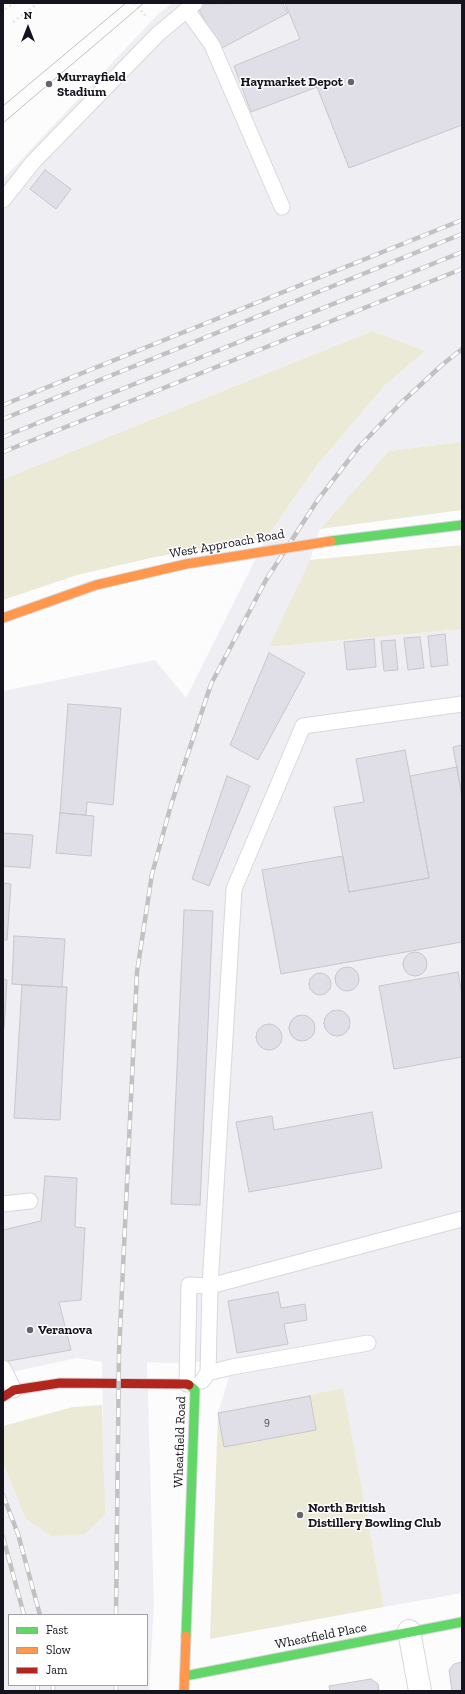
<!DOCTYPE html>
<style>
body{margin:0}
#map{position:relative;width:465px;height:1694px;overflow:hidden;background:#fcfcfc;font-family:"Zilla Slab",serif}
canvas{display:block}
.frame{position:absolute;inset:0;border:4px solid #15141e;pointer-events:none}
.legend{position:absolute;left:8px;top:1614px;width:140px;height:72px;box-sizing:border-box;background:#fff;border:1px solid #a1a1a5;margin:0;padding:5px 7px;list-style:none;font-size:12px;color:#15141e}
.legend li{display:flex;align-items:center;gap:8px;height:20px}
.legend b{width:20px;border:1px solid #a1a1a5}
.north{position:absolute;left:8px;top:8px;width:40px;height:40px;-webkit-text-stroke:3px #fff;paint-order:stroke;rotate:0deg;font-size:11px;font-weight:700;line-height:16px;text-align:center;color:#15141e}
.north::after{content:'';display:block;margin:auto;width:14px;height:18px;background:#15141e;clip-path:polygon(50% 0,100% 100%,50% 72%,0 100%)}
</style>
<div id="map">
<canvas width="465" height="1694"></canvas>
<div class="frame"></div>
<ul class="legend">
<li><b style="height:5px;background:#63d668"></b>Fast</li>
<li><b style="height:5px;background:#ff974d"></b>Slow</li>
<li><b style="height:5px;background:#b3261e"></b>Jam</li>
</ul>
<div class="north">N</div>
</div>
<script>
const ctx = document.querySelector('canvas').getContext('2d');
ctx.lineJoin = 'round';
function fillPath(path, color) { ctx.fillStyle = color; ctx.fill(path, 'evenodd'); }
const toPath = rows => new Path2D(rows.map(r => 'M' + r).join(''));
function strokePath(path, color, width, dash) { ctx.strokeStyle = color; ctx.lineWidth = width; ctx.lineCap = dash ? 'butt' : 'round'; ctx.setLineDash(dash || []); ctx.stroke(path); }
function write(font, color, halo, rows, align = 'center') {
  ctx.font = font + ' "Zilla Slab",serif'; ctx.lineWidth = 3; ctx.setLineDash([]); ctx.textBaseline = 'middle'; ctx.strokeStyle = halo; ctx.fillStyle = color; for (const [text, x, y, turn = 0] of rows) {
    ctx.save(); ctx.translate(x, y); ctx.rotate((+turn || 0) * Math.PI / 180); ctx.textAlign = isNaN(turn) ? turn : align; if (halo) ctx.strokeText(text, 0, 0); ctx.fillText(text, 0, 0); ctx.restore();
  }
}
const built = toPath([
 [172,3,462,3,462,442,389,451,320,529,310,560,270,647,462,629,462,1593,384,1607,343,1388,218,1413,232,1367,230,1361,167,1363,147,1362,154,1605,149,1691,3,1691,3,1463,25,1518,104,1514,102,1362,77,1358,3,1374,3,691,155,660,186,698,266,538,318,464,386,384,424,351,372,331,3,479,3,179,157,15],
 [9,1615,147,1615,147,1685,9,1685]
]);
const green = toPath([
 [372,331,425,351,386,384,318,464,266,538,155,557,77,575,3,600,3,479],
 [462,442,462,510,320,529,389,451],
 [462,545,462,629,269,647,310,560],
 [343,1388,384,1607,210,1639,218,1413],
 [102,1405,105,1514,85,1534,51,1536,25,1518,3,1463,3,1426,73,1407]
]);
const building = toPath([
 [282,3,288,13,220,49,196,4,282,3],
 [285,3,462,3,462,125,349,168,317,87,251,112,234,66,300,39,285,3],
 [45,170,71,189,56,209,30,189,45,170],
 [445,634,448,665,431,667,428,636,445,634],
 [420,637,424,668,408,670,404,638,420,637],
 [374,639,376,667,347,670,344,642,374,639],
 [395,640,398,670,384,671,381,641,395,640],
 [269,653,305,673,258,760,230,745,269,653],
 [68,704,121,708,113,805,87,802,86,815,60,813,68,704],
 [462,745,462,797,453,747,462,745],
 [405,750,429,878,349,892,334,807,364,802,356,759,405,750],
 [457,767,462,797,462,942,281,974,262,870,343,856,349,892,429,878,410,776,457,767],
 [227,776,250,786,209,886,192,879,227,776],
 [60,813,94,816,91,856,56,853,60,813],
 [3,833,33,835,30,868,3,866,3,833],
 [3,883,11,884,7,940,3,940,3,883],
 [184,910,213,911,200,1205,171,1204,184,910],
 [14,936,65,939,62,987,12,984,14,936],
 '403 964a12 12 0 1 1 24 0a12 12 0 1 1-24 0Z',
 '335 979a12 12 0 1 1 24 0a12 12 0 1 1-24 0Z',
 [458,972,462,994,462,1057,394,1069,379,986,458,972],
 '309 984a11 11 0 1 1 22 0a11 11 0 1 1-22 0Z',
 [3,979,7,980,4,1029,3,1029,3,979],
 [22,985,67,987,60,1120,14,1118,22,985],
 '324 1023a13 13 0 1 1 26 0a13 13 0 1 1-26 0Z',
 '289 1028a13 13 0 1 1 26 0a13 13 0 1 1-26 0Z',
 '256 1037a13 13 0 1 1 26 0a13 13 0 1 1-26 0Z',
 [372,1112,382,1168,249,1192,236,1122,272,1116,274,1130,372,1112],
 [45,1176,77,1178,75,1227,85,1228,81,1300,59,1302,71,1350,3,1362,3,1230,41,1221,45,1176],
 [278,1292,281,1308,305,1304,307,1320,284,1324,288,1344,237,1353,228,1301,278,1292],
 [310,1396,316,1430,224,1447,218,1413,310,1396],
 [462,1662,462,1691,452,1691,449,1670,454,1664,462,1662],
 [371,1679,378,1684,379,1691,330,1691,329,1686,371,1679]
]);
const path = toPath([
 [134,3,146,16],
 [5,9,15,3],
 [13,22,38,3],
 [3,56,3,58]
]);
const lane = toPath([
 [187,10,212,45,282,207],
 [3,200,34,161,158,34,195,3],
 [3,1204,30,1201],
 [3,1368,14,1390],
 [208,1373,210,1286,234,889,303,726,462,704],
 [202,1381,208,1373,232,1367,368,1343],
 [187,1384,189,1285,210,1286,462,1219]
]);
const street = toPath([
 [409,1631,420,1691]
]);
const fast = toPath([
 [331,541,462,525],
 [186,1636,195,1390,189,1385],
 [185,1676,462,1622]
]);
const slow = toPath([
 [3,618,96,585,186,564],
 [184,1691,186,1636]
]);
const jam = toPath([
 [3,1397,14,1390,60,1383,187,1384,189,1385]
]);
const tram = toPath([
 [3,106,126,3],
 [3,123,144,3]
]);
const rail = toPath([
 [3,405,462,220],
 [3,419,462,234],
 [3,437,462,252],
 [3,452,462,269],
 [3,1495,18,1534,40,1615],
 [3,1537,24,1615],
 [116,1615,119,1352,137,972,152,874,171,805,211,684,266,580,317,501,358,448,401,403,443,364,462,349],
 [37,1685,38,1691],
 [53,1685,53,1691],
 [116,1691,116,1685]
]);
const slowBridge = toPath([
 [186,564,331,541]
]);
const markers = [
 [351,82,4,"#66656c"],
 [49,84,4,"#66656c"],
 [30,1330,4,"#66656c"],
 [300,1515,4,"#66656c"]
];
const numberNames = [
 ["9",267,1422]
];
const poiNames = [
 ["Murrayfield",57,77],
 ["Stadium",57,92],
 ["Haymarket Depot",343,82,"right"],
 ["Veranova",38,1330],
 ["North British",308,1508],
 ["Distillery Bowling Club",308,1523]
];
const streetNames = [
 ["West Approach Road",227,544,-10],
 ["Wheatfield Road",180,1442,-88],
 ["Wheatfield Place",321,1636,-11]
];
fillPath(built, '#efeef2');
fillPath(green, '#eaead6');
fillPath(building, '#e0dfe7');
strokePath(building, '#c7c7cc', 1);
strokePath(lane, '#d8d7dd', 17);
strokePath(street, '#d8d7dd', 24);
strokePath(fast, '#d8d7dd', 11);
strokePath(slow, '#d8d7dd', 11);
strokePath(jam, '#d8d7dd', 11);
strokePath(path, '#e5e5e6', 2.5, [2, 3]);
strokePath(lane, '#fff', 15);
strokePath(street, '#fff', 22);
strokePath(fast, '#63d668', 9);
strokePath(slow, '#ff974d', 9);
strokePath(jam, '#b3261e', 9);
strokePath(tram, '#c1c1c2', 1);
strokePath(rail, '#c1c1c2', 4.5);
strokePath(rail, '#fff', 3, [9]);
strokePath(slowBridge, '#d8d7dd', 11, []);
strokePath(slowBridge, '#ff974d', 9);
for (const [x, y, r, color] of markers) { const dot = new Path2D(); dot.arc(x, y, r, 0, 2 * Math.PI); ctx.fillStyle = color; ctx.fill(dot); strokePath(dot, '#fff', 1.5); }
write('11px', '#484750', null, numberNames);
write('bold 13px', '#15141e', '#fff', poiNames, 'left');
write('13px', '#15141e', '#fff', streetNames);
</script>
